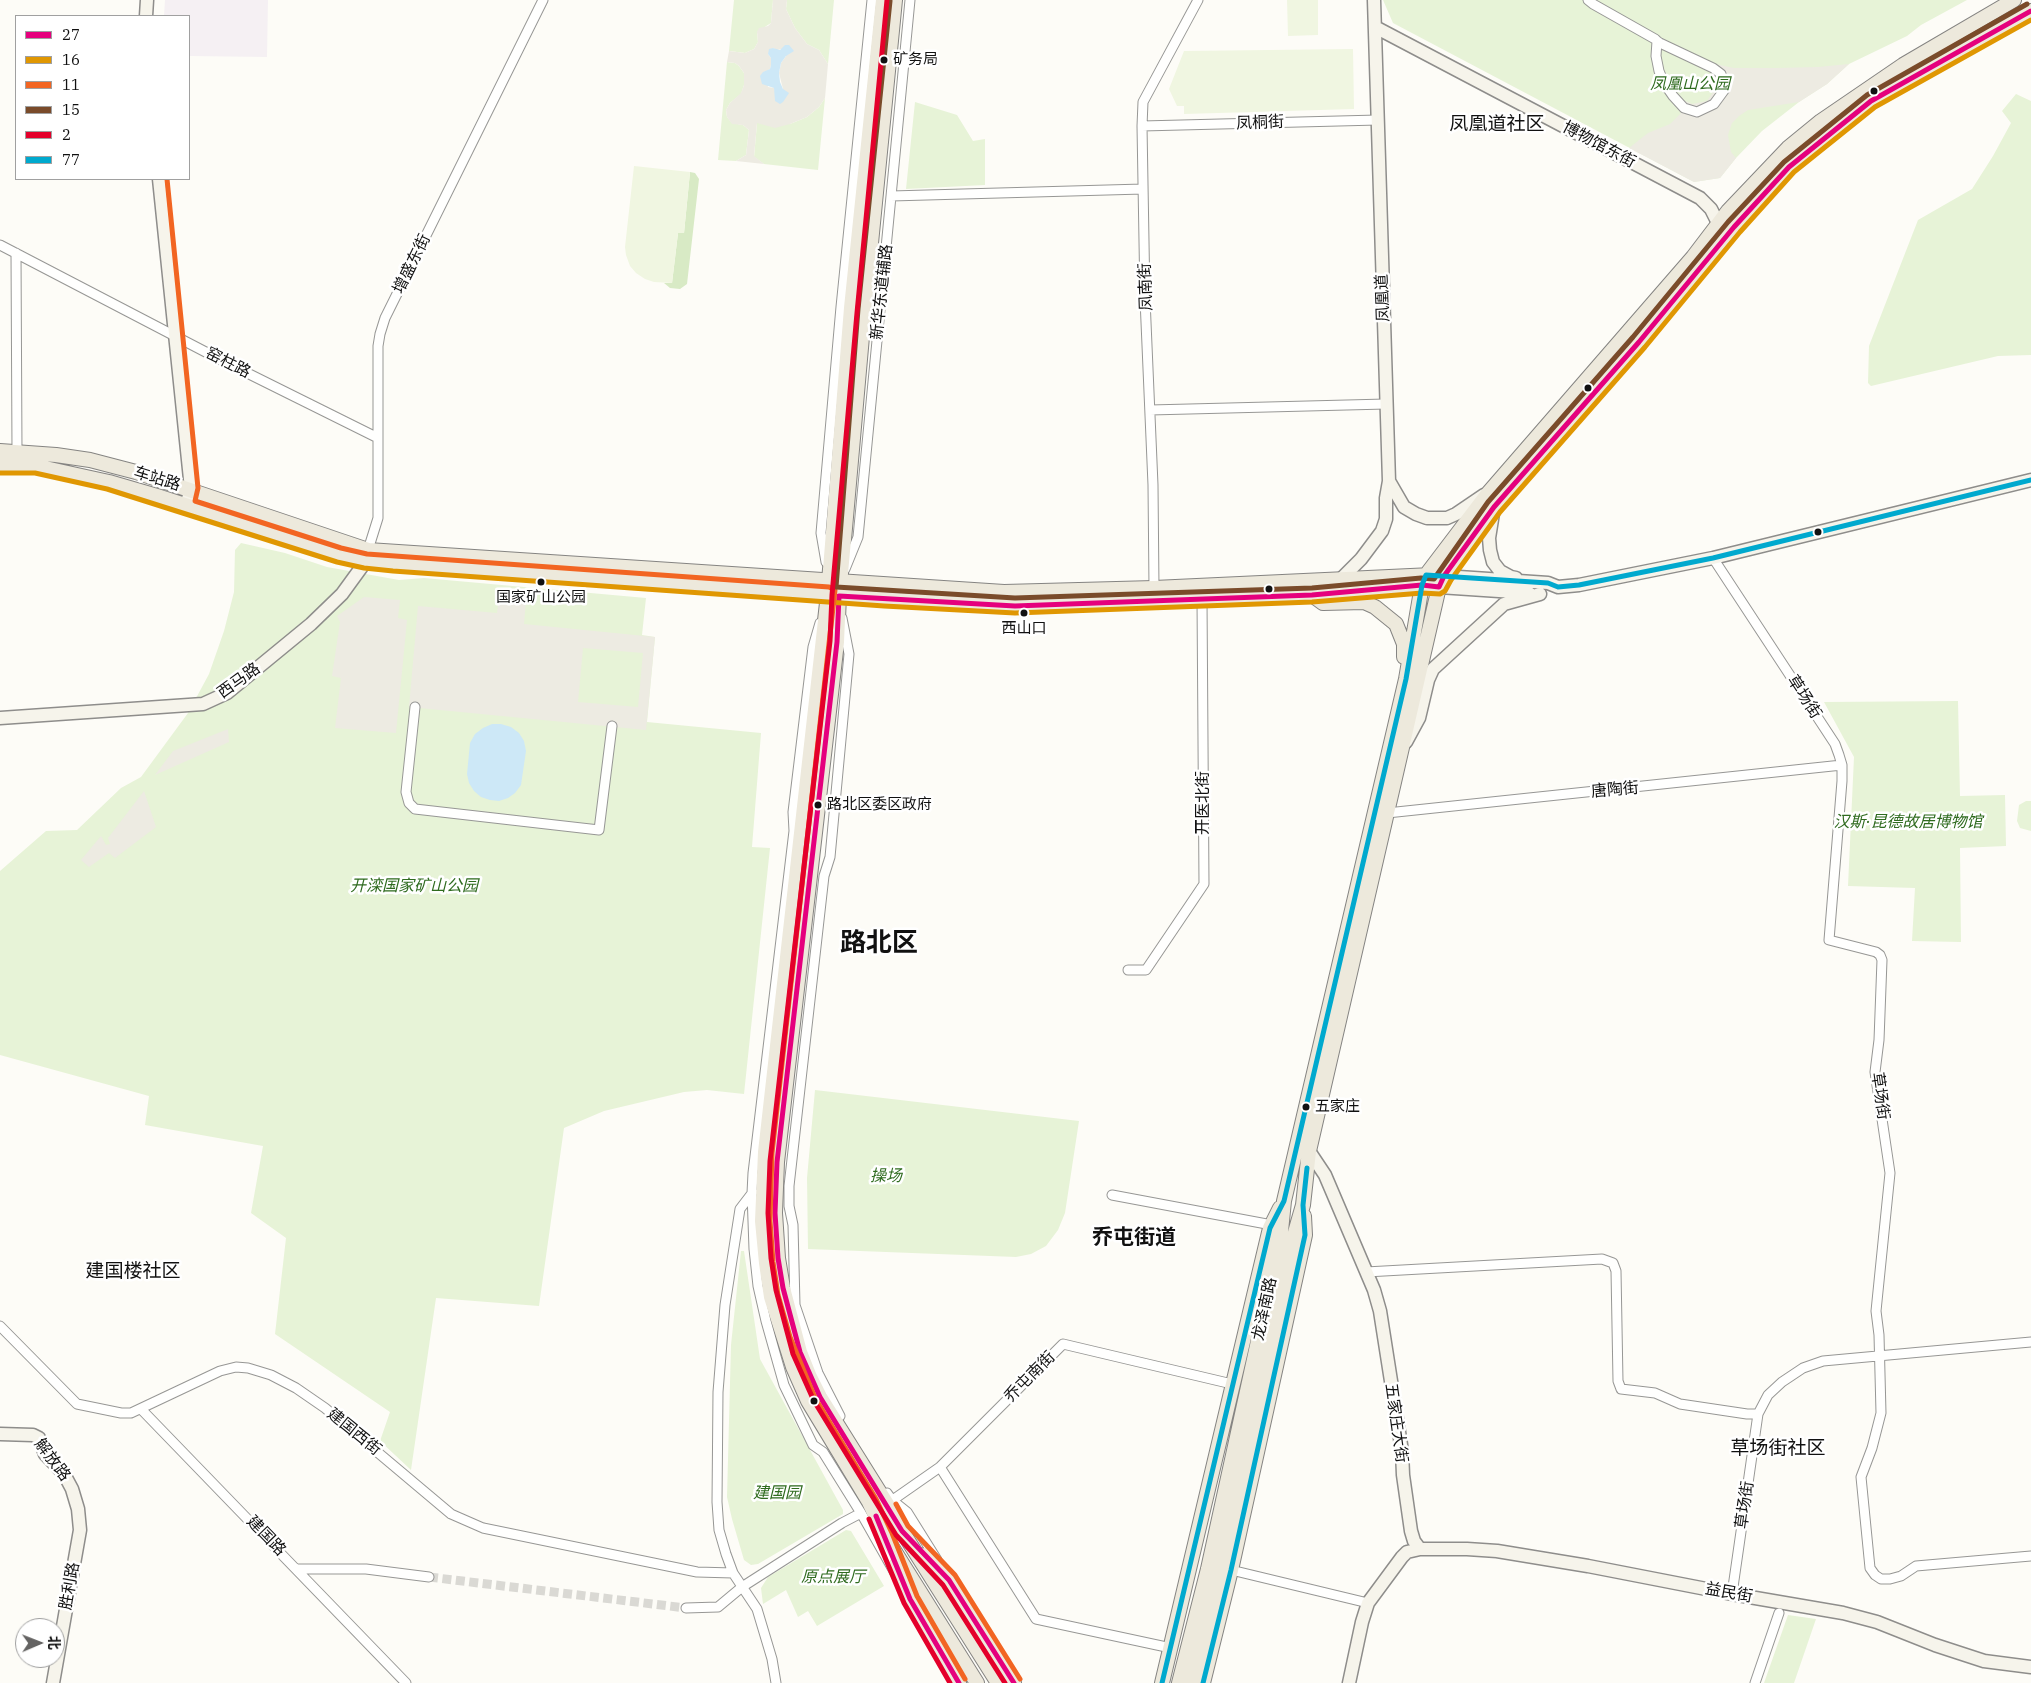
<!DOCTYPE html>
<meta charset="utf-8">
<style>
body{margin:0}
#map{position:relative;width:2031px;height:1683px;overflow:hidden;background:#fdfcf7;font-family:"IBM Plex Serif","Noto Sans SC",serif}
canvas{display:block}
.legend{position:absolute;left:15px;top:15px;width:175px;height:165px;box-sizing:border-box;background:#fff;border:1px solid #a0a0a0;margin:0;padding:6px 9px;list-style:none;font-size:15px;color:#111}
.legend li{display:flex;align-items:center;gap:10px;height:25px}
.legend b{width:25px;border:1px solid #a0a0a0}
.north{position:absolute;left:15px;top:1618px;width:50px;height:50px;box-sizing:border-box;background:#fff;border:1px solid #a0a0a0;border-radius:50%;rotate:89deg;font-size:14px;font-weight:700;line-height:20px;text-align:center;color:#111}
.north::after{content:'';display:block;margin:auto;width:18px;height:22px;background:#646362;clip-path:polygon(50% 0,100% 100%,50% 72%,0 100%)}
</style>
<div id="map">
<canvas width="2031" height="1683"></canvas>
<ul class="legend">
<li><b style="height:6px;background:#e5007d"></b>27</li>
<li><b style="height:6px;background:#e09702"></b>16</li>
<li><b style="height:6px;background:#f26522"></b>11</li>
<li><b style="height:6px;background:#7a4b2a"></b>15</li>
<li><b style="height:6px;background:#e4002b"></b>2</li>
<li><b style="height:6px;background:#00a9ce"></b>77</li>
</ul>
<div class="north">北</div>
</div>
<script>
const ctx = document.querySelector('canvas').getContext('2d');
ctx.lineJoin = 'round';
function fillPath(path, color) { ctx.fillStyle = color; ctx.fill(path, 'evenodd'); }
const toPath = rows => new Path2D(rows.map(r => 'M' + r).join(''));
function strokePath(path, color, width, dash) { ctx.strokeStyle = color; ctx.lineWidth = width; ctx.lineCap = dash ? 'butt' : 'round'; ctx.setLineDash(dash || []); ctx.stroke(path); }
function write(font, color, halo, rows, align = 'center') {
  ctx.font = font + ' "IBM Plex Serif","Noto Sans SC",serif'; ctx.lineWidth = 5; ctx.setLineDash([]); ctx.textBaseline = 'middle'; ctx.strokeStyle = halo; ctx.fillStyle = color; for (const [text, x, y, turn = 0] of rows) {
    ctx.save(); ctx.translate(x, y); ctx.rotate((+turn || 0) * Math.PI / 180); ctx.textAlign = isNaN(turn) ? turn : align; if (halo) ctx.strokeText(text, 0, 0); ctx.fillText(text, 0, 0); ctx.restore();
  }
}
const industrial = toPath([
 [165,0,268,0,267,57,189,56,189,16,164,16]
]);
const green = toPath([
 [734,0,773,0,771,23,757,32,758,42,754,49,745,53,729,51],
 [787,0,834,0,828,64,819,50,807,44,795,28,786,9],
 [1383,0,1967,0,1921,25,1907,36,1849,64,1827,84,1799,102,1762,131,1736,158,1720,178,1694,182,1393,23],
 [727,62,735,63,739,66,744,73,744,85,741,94,730,103,726,110,727,117,732,123,743,125,749,130,746,155,736,161,718,160],
 [2016,94,2031,101,2031,355,1998,356,1871,386,1868,383,1869,346,1918,220,1972,189,1993,156,2011,123,2002,111],
 [825,98,818,170,764,164,754,157,757,123,790,124,807,117,819,107],
 [915,102,957,115,973,141,985,139,985,185,906,189],
 [241,543,285,553,327,567,399,580,424,578,646,598,642,635,655,637,647,722,761,733,752,847,770,848,744,1094,707,1090,684,1092,604,1111,564,1128,539,1306,436,1298,411,1470,380,1441,390,1412,275,1334,286,1238,251,1213,263,1146,145,1125,149,1096,0,1055,0,871,46,831,77,830,121,788,141,777,188,713,209,674,224,631,234,592,235,550],
 [1958,701,1960,796,2005,795,2006,846,1960,848,1961,942,1912,941,1915,888,1848,886,1854,757,1824,702],
 [2026,801,2031,801,2031,831,2020,828,2017,821,2019,805],
 [815,1090,1079,1121,1065,1213,1058,1230,1046,1246,1031,1254,1016,1257,808,1249,807,1178],
 [741,1251,744,1251,760,1359,843,1510,843,1514,758,1564,751,1565,744,1560,732,1519,727,1497,731,1345],
 [846,1530,851,1531,884,1586,817,1626,808,1611,798,1617,786,1590,763,1604,761,1588,768,1577],
 [1788,1615,1816,1619,1794,1683,1764,1683]
]);
const forest = toPath([
 [690,172,695,173,699,179,687,284,680,289,670,288,664,283,672,283,678,233,684,233]
]);
const pitch = toPath([
 [1287,0,1318,0,1318,35,1288,36],
 [1353,49,1354,109,1184,114,1184,106,1177,106,1169,89,1184,51],
 [634,166,690,172,684,233,678,233,672,283,654,282,645,279,636,273,630,266,626,255,625,247]
]);
const plaza = toPath([
 [773,0,787,0,786,9,795,28,807,44,819,50,828,64,825,98,819,107,807,117,790,124,775,128,757,123,754,156,764,164,736,161,746,155,749,130,743,125,732,124,727,117,726,110,730,103,741,93,744,85,744,73,739,66,735,63,727,62,729,51,745,53,754,49,758,42,757,32,759,28,768,26,771,23],
 [773,48,777,50,782,49,786,56,781,63,779,73,783,89,776,95,774,88,768,87,765,72,770,69,771,65,771,58,768,54],
 [1660,57,1662,70,1668,81,1683,100,1692,104,1707,101,1717,86,1717,77,1713,68,1706,65,1715,64,1734,68,1777,68,1818,67,1849,64,1827,84,1799,102,1748,110,1739,116,1732,123,1728,135,1731,152,1736,158,1720,178,1694,182,1629,148,1648,133,1670,124,1681,113,1663,91,1659,83,1655,72],
 [364,597,400,600,398,618,407,620,396,733,335,728,341,678,332,676,340,622,337,616],
 [499,597,526,600,524,624,655,637,646,730,409,707,418,606,497,613],
 [583,648,643,653,638,707,578,702],
 [228,729,229,742,155,775,173,751],
 [144,791,156,827,115,858,109,853,89,867,81,860,101,836,106,845,110,844,108,838]
]);
const water = toPath([
 [785,45,789,45,794,51,786,56,781,63,779,73,780,82,783,89,789,93,783,102,780,104,775,101,774,88,762,84,760,76,763,72,770,69,771,65,771,58,768,54,769,49,773,48,780,50],
 [492,724,501,724,511,727,519,733,524,741,526,751,521,785,515,793,508,798,499,801,490,800,481,797,474,791,469,783,467,774,470,743,475,734,483,728]
]);
const streetTunnel = toPath([
 [429,1577,686,1608]
]);
const street = toPath([
 [1588,0,1593,4,1655,39,1657,41,1660,43,1713,68,1721,74,1725,89,1714,104,1697,112,1684,108,1673,96,1664,83,1659,71,1656,56,1657,41],
 [1142,126,1378,120],
 [891,196,1143,189],
 [0,245,221,360,378,438],
 [16,253,17,451],
 [1150,410,1386,404],
 [368,550,378,518,378,346,380,334,385,318,543,0],
 [1713,558,1835,744,1839,755,1842,765,1842,781,1829,940,1876,952,1880,955,1882,960,1879,1040,1875,1072,1890,1173,1876,1311,1879,1335,1881,1413,1872,1448,1861,1477,1870,1568,1875,1575,1881,1579,1890,1579,1901,1576,1916,1566,2031,1556],
 [826,562,821,533,841,307,872,0],
 [845,569,858,537,910,0],
 [1154,588,1153,485,1145,299,1142,126,1143,102,1198,0],
 [820,623,813,647,793,812,794,831,753,1173,752,1193,754,1249,758,1286,766,1321,784,1385,813,1445,823,1452,861,1513,895,1573],
 [415,707,406,792,409,803,415,809,599,830,612,726],
 [1387,813,1842,765],
 [1128,970,1146,970,1204,884,1202,599],
 [753,1192,740,1209,725,1305,718,1392,717,1502,719,1530,726,1554,733,1573,757,1609,772,1659,776,1683],
 [1112,1195,1272,1225],
 [1366,1272,1602,1259,1613,1263,1616,1271,1618,1381,1621,1389,1655,1393,1680,1404,1747,1414,1758,1414],
 [0,1326,77,1404,121,1413,131,1413,220,1371,236,1367,248,1368,271,1375,296,1388,325,1408,451,1514,483,1528,697,1572,733,1573],
 [141,1409,406,1683],
 [840,1416,818,1373,795,1305,793,1225,789,1206,789,1186,824,876,830,857,849,654,842,618],
 [940,1467,1036,1619,1171,1648],
 [887,1493,892,1500,907,1512,937,1560],
 [887,1504,940,1467,1063,1344,1232,1384],
 [298,1569,366,1569,429,1577],
 [1231,1570,1368,1603],
 [1732,1594,1758,1414,1768,1395,1782,1382,1803,1368,1823,1361,2031,1342],
 [686,1608,718,1607,742,1587,842,1523,861,1513],
 [1755,1683,1779,1613]
]);
const secondary = toPath([
 [146,16,147,0],
 [1375,27,1700,198,1711,209,1722,231],
 [159,179,191,489,188,499],
 [1389,481,1404,507,1416,514,1427,518,1447,518,1456,514,1484,495],
 [1494,507,1489,538,1490,550,1493,562,1500,571,1511,577,1516,578],
 [1444,576,1548,583,1558,587,1579,585,1713,558,2031,480],
 [1340,580,1361,559,1382,531,1386,519,1386,498,1389,481,1374,0],
 [1439,587,1529,593],
 [0,718,203,704,227,693,311,624,342,594,366,561,368,551],
 [1406,742,1419,718,1428,680,1433,669,1504,604,1540,594],
 [1309,1151,1325,1175,1374,1290,1380,1311,1402,1451,1403,1475,1411,1531,1414,1541,1420,1549],
 [0,1434,33,1435,39,1438,45,1454,64,1474,72,1489,78,1509,80,1530,53,1683],
 [1349,1683,1362,1622,1368,1603,1402,1557,1407,1552,1420,1549,1467,1549,1497,1551,1588,1566,1732,1594,1843,1613,1877,1622,1935,1645,1984,1661,2031,1667]
]);
const primary = toPath([
 [883,0,851,308,828,594,765,1152,762,1221,766,1263,771,1297,793,1367,808,1401,869,1502,885,1536,977,1683],
 [895,0,864,314,839,596,837,642,777,1162,775,1213,778,1258,783,1288,800,1352,810,1377,820,1397,887,1504,902,1531,998,1683],
 [0,451,56,455,90,460,136,472,368,550,1004,592,1154,588,1432,575],
 [0,465,36,466,109,482,157,496,339,555,366,561,394,564,885,599,1015,606,1312,595,1422,585,1431,586],
 [1312,595,1323,603,1364,602,1375,607,1396,624,1404,644,1404,657],
 [925,1555,949,1580,1014,1683],
 [896,1564,910,1599,959,1683],
 [1162,1683,1270,1228,1280,1208],
 [1179,1683,1208,1569,1280,1241,1284,1201,1406,679,1422,585,1426,575,1489,492,1693,257,1728,211,1788,148,1821,121,1903,65,2014,0],
 [1190,1683,1221,1568,1290,1250,1303,1205,1309,1151,1439,587,1444,576,1494,507,1639,342,1734,227,1789,167,1871,101,2031,11],
 [1203,1683,1231,1570,1305,1235,1304,1216]
]);
const bus1 = toPath([
 [876,1516,910,1599,959,1683],
 [1014,1683,949,1580,902,1531,820,1397,800,1352,783,1288,778,1258,775,1213,777,1162,837,642,839,596,1015,606,1312,595,1422,585,1439,587,1444,576,1494,507,1639,342,1734,227,1789,167,1871,101,2031,11]
]);
const bus2 = toPath([
 [0,473,35,473,107,489,337,562,364,568,393,571,884,606,1015,613,1312,602,1422,593,1440,594,1445,591,1451,580,1500,512,1645,347,1740,232,1794,172,1875,107,2031,20]
]);
const bus3 = toPath([
 [167,179,198,488,195,501,341,548,367,554,829,587,835,590,772,1153,770,1221,773,1262,778,1295,790,1337,815,1398,876,1499,892,1533,917,1596,965,1679],
 [896,1504,908,1526,955,1575,1020,1679]
]);
const bus4 = toPath([
 [890,1,858,309,836,587,1015,598,1312,588,1421,578,1434,579,1488,502,1633,337,1728,222,1784,162,1867,95,2027,4]
]);
const bus5 = toPath([
 [887,0,857,313,832,595,830,641,770,1161,768,1213,771,1258,776,1290,793,1354,814,1401,896,1535,943,1585,1005,1683],
 [869,1519,904,1603,950,1683]
]);
const bus6 = toPath([
 [1162,1683,1270,1228,1284,1201,1406,679,1422,585,1426,575,1548,583,1558,587,1579,585,1713,558,2031,480],
 [1203,1683,1231,1570,1305,1235,1303,1205,1307,1168]
]);
const markers = [
 [884,60,4.5,"#111"],
 [1874,91,4.5,"#111"],
 [1588,388,4.5,"#111"],
 [1818,532,4.5,"#111"],
 [541,582,4.5,"#111"],
 [1269,589,4.5,"#111"],
 [1024,613,4.5,"#111"],
 [818,805,4.5,"#111"],
 [1306,1107,4.5,"#111"],
 [814,1401,4.5,"#111"]
];
const busNames = [
 ["矿务局",893,60],
 ["国家矿山公园",541,598,"center"],
 ["西山口",1024,629,"center"],
 ["路北区委区政府",827,805],
 ["五家庄",1315,1107]
];
const parkNames = [
 ["凤凰山公园",1690,84],
 ["汉斯·昆德故居博物馆",1908,822],
 ["开滦国家矿山公园",414,886],
 ["操场",886,1176],
 ["建国园",777,1493],
 ["原点展厅",833,1577]
];
const streetNames = [
 ["凤桐街",1260,123,-2],
 ["博物馆东街",1599,145,28],
 ["增盛东街",412,264,-64],
 ["凤南街",1146,287,-92],
 ["新华东道辅路",882,292,-84],
 ["凤凰道",1383,298,-92],
 ["窑柱路",228,363,27],
 ["车站路",157,479,17],
 ["西马路",239,681,-36],
 ["草场街",1804,697,57],
 ["唐陶街",1615,790,-5],
 ["开医北街",1203,803,-90],
 ["草场街",1880,1096,82],
 ["龙泽南路",1265,1309,-78],
 ["乔屯南街",1030,1377,-45],
 ["五家庄大街",1396,1423,82],
 ["建国西街",354,1432,39],
 ["解放路",52,1460,53],
 ["草场街",1745,1505,-82],
 ["建国路",266,1536,46],
 ["胜利路",70,1586,-80],
 ["益民街",1729,1593,10]
];
const quarterNames = [
 ["凤凰道社区",1497,125],
 ["建国楼社区",133,1272],
 ["草场街社区",1778,1449]
];
const districtNames = [
 ["乔屯街道",1134,1238]
];
const townNames = [
 ["路北区",879,943]
];
fillPath(industrial, '#f5f0f3');
fillPath(green, '#e7f3d7');
fillPath(forest, '#d8eac5');
fillPath(pitch, '#f0f6e1');
fillPath(plaza, '#edebe2');
fillPath(water, '#cde8f7');
strokePath(streetTunnel, '#dad9d4', 9, [9, 4.5]);
strokePath(street, '#979795', 11);
strokePath(secondary, '#8e8d8b', 15);
strokePath(primary, '#858482', 16);
strokePath(street, '#fffffe', 9);
strokePath(secondary, '#f6f4eb', 12);
strokePath(primary, '#ede9dc', 14);
strokePath(bus1, '#e5007d', 5);
strokePath(bus2, '#e09702', 5);
strokePath(bus3, '#f26522', 5);
strokePath(bus4, '#7a4b2a', 5);
strokePath(bus5, '#e4002b', 5);
strokePath(bus6, '#00a9ce', 5);
for (const [x, y, r, color] of markers) { const dot = new Path2D(); dot.arc(x, y, r, 0, 2 * Math.PI); ctx.fillStyle = color; ctx.fill(dot); strokePath(dot, '#fff', 2); }
write('15px', '#111', '#fff', busNames, 'left');
write('italic 16px', '#2f6b1f', '#fff', parkNames);
write('16px', '#111', '#fff', streetNames);
write('19px', '#111', '#fff', quarterNames);
write('bold 21px', '#111', '#fff', districtNames);
write('bold 26px', '#111', '#fff', townNames);
</script>
